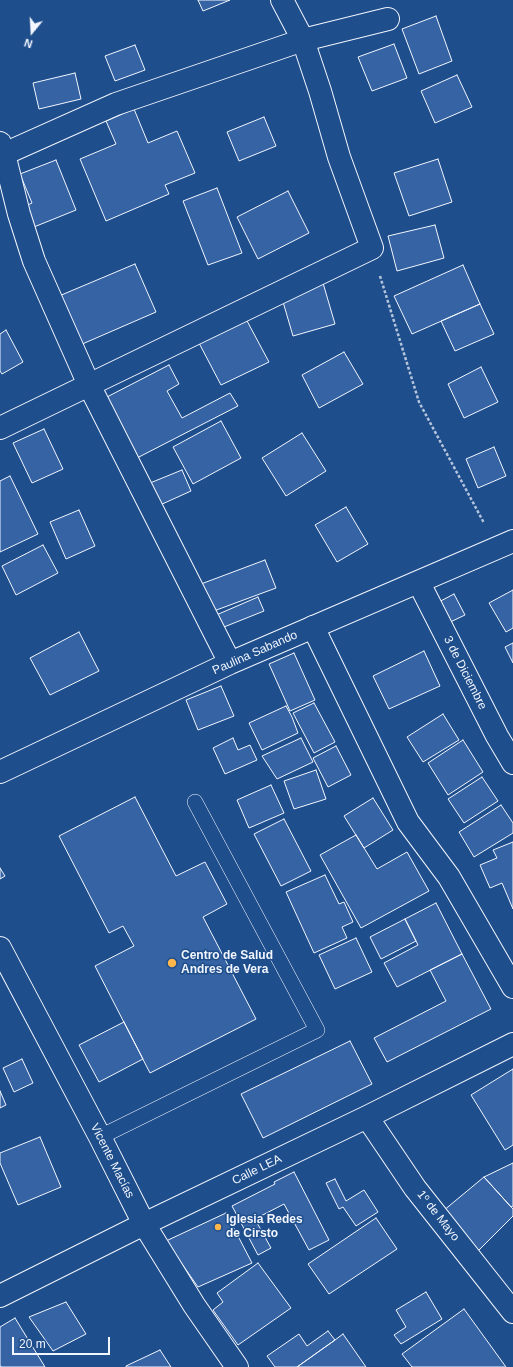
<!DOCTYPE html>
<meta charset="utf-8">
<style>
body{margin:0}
#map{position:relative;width:513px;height:1367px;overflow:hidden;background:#1f4e8c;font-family:Arial,sans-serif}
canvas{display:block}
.north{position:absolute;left:12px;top:12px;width:40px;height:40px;-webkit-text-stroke:3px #1f4e8c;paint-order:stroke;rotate:198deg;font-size:11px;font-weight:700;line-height:16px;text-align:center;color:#f2f6ff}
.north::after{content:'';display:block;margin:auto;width:14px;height:18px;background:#f2f6ff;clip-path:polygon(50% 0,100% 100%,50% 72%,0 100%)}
.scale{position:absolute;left:12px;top:1337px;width:98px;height:18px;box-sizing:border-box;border:2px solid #f2f6ff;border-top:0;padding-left:5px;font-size:12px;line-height:14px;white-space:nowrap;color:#f2f6ff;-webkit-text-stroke:3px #1f4e8c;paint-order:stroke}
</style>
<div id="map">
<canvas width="513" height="1367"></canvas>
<div class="north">N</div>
<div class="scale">20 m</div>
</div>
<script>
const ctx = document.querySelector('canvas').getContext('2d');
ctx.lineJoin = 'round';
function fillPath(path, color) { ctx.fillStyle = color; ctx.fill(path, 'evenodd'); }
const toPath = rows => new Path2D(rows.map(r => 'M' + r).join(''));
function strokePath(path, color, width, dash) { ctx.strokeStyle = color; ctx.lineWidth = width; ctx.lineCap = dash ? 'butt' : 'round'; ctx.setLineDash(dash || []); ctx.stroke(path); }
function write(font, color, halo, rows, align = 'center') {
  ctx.font = font + ' Arial,sans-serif'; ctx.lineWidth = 3; ctx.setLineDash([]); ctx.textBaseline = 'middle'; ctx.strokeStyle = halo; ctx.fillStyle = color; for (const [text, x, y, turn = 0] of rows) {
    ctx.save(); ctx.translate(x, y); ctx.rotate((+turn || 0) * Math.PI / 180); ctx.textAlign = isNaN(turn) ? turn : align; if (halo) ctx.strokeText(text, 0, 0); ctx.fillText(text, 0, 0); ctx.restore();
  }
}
const building = toPath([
 [198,0,230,0,203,11,198,0],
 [436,16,452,61,419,74,402,29,436,16],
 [394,44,407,78,372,91,358,57,394,44],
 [135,45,145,70,115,81,105,56,135,45],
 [75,73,81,99,39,109,33,83,75,73],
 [457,75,472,107,435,123,421,91,457,75],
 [134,109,148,143,177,131,195,173,165,185,169,194,106,221,80,159,116,144,106,121,134,109],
 [264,117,276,146,239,161,227,132,264,117],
 [438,159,452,202,409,216,394,173,438,159],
 [56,160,76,210,29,229,21,208,32,203,20,174,56,160],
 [217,188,242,253,208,265,183,201,217,188],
 [288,191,309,233,258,259,237,217,288,191],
 [435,225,444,258,397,271,388,236,435,225],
 [135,264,156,312,80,345,59,296,135,264],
 [463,265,480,304,412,334,394,296,463,265],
 [323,283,335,324,293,336,281,295,323,283],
 [480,304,494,334,455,351,441,321,480,304],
 [246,319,269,362,221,385,199,343,246,319],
 [6,330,23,362,2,374,0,371,0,334,6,330],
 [344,352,363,384,319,408,302,375,344,352],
 [169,365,179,384,167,391,182,418,230,393,238,406,137,458,105,398,169,365],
 [481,367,498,402,464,418,448,384,481,367],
 [221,421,241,458,193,484,173,447,221,421],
 [44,429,63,469,32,483,13,443,44,429],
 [302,433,326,471,286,496,262,458,302,433],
 [494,447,506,476,478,488,466,459,494,447],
 [182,470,191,491,160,505,150,483,182,470],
 [10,476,38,534,0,552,0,481,10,476],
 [346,507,368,544,337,562,315,525,346,507],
 [79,510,95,546,66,559,50,522,79,510],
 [43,545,58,573,16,595,2,566,43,545],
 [265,560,276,588,211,612,201,584,265,560],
 [513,590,513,628,506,632,489,603,513,590],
 [454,594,465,615,444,625,433,605,454,594],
 [258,597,264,611,219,629,214,616,258,597],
 [79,632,99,671,50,695,30,658,79,632],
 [513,643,513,663,505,647,513,643],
 [424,651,440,686,389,709,373,676,424,651],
 [294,653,315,700,290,711,269,664,294,653],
 [221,686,234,716,198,730,186,700,221,686],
 [314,703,335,742,314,753,293,713,314,703],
 [286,706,292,717,298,733,262,750,249,723,286,706],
 [443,714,459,740,423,762,407,737,443,714],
 [233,738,238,750,250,745,257,760,225,774,213,748,233,738],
 [301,738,313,762,277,779,262,756,301,738],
 [463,740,483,772,448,795,428,763,463,740],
 [336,746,351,775,328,787,313,758,336,746],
 [316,770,326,799,294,809,284,781,316,770],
 [482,777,498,801,464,823,448,799,482,777],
 [271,785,284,813,249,828,237,800,271,785],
 [135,797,176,876,205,862,227,904,203,917,256,1019,150,1073,95,966,134,946,123,926,109,933,59,836,135,797],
 [373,798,393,830,364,848,344,816,373,798],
 [501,805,513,823,513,833,474,857,459,832,501,805],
 [284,819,311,871,281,886,254,834,284,819],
 [356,835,377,869,407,852,429,891,361,928,320,855,356,835],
 [513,842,513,909,502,883,490,888,480,865,497,858,493,850,513,842],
 [0,868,5,876,0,879,0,868],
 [325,875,339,904,344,902,353,922,342,927,347,938,314,953,286,892,325,875],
 [436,903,462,954,397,987,384,963,418,945,405,919,436,903],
 [405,919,416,941,381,959,370,937,405,919],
 [356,938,372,972,335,989,319,955,356,938],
 [462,954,491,1009,387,1062,374,1038,446,1001,430,970,462,954],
 [124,1022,143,1059,99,1082,79,1045,124,1022],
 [350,1041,372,1084,263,1138,241,1094,350,1041],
 [22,1059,33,1083,14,1092,3,1068,22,1059],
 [513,1069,513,1145,505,1150,471,1095,513,1069],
 [0,1091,6,1105,0,1108,0,1091],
 [40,1137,61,1187,18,1205,0,1163,0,1153,40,1137],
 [513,1163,513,1206,511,1207,484,1177,513,1163],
 [294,1172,329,1240,309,1250,284,1204,255,1219,271,1248,258,1255,232,1206,275,1184,274,1182,294,1172],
 [484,1177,513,1209,513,1216,477,1252,443,1211,484,1177],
 [335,1179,346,1201,364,1190,378,1212,356,1226,343,1207,339,1209,326,1183,335,1179],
 [226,1213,252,1263,198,1287,166,1241,226,1213],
 [376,1218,397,1249,329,1294,308,1264,376,1218],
 [258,1263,291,1308,238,1345,213,1310,223,1302,217,1293,258,1263],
 [426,1292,442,1319,401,1344,394,1335,406,1327,396,1310,426,1292],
 [66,1302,86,1334,53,1351,29,1317,66,1302],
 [464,1309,506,1367,412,1367,402,1354,464,1309],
 [15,1318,45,1367,1,1367,0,1365,0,1327,15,1318],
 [328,1331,335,1340,297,1367,275,1367,267,1356,299,1334,307,1346,328,1331],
 [343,1334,366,1367,297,1367,335,1340,343,1334],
 [160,1350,171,1367,126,1367,126,1366,160,1350]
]);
const path = toPath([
 [380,276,419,402,484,523]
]);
const service = toPath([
 [100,1137,317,1030,195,802]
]);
const pedestrian = toPath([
 [4,154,116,104,303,40,388,19],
 [313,627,408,822,449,877,513,987]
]);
const minor = toPath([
 [0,143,4,154,19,214,34,261,89,385,230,663],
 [0,428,372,248,339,157,320,91,303,40,282,0],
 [419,583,497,736,513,763],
 [0,772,230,663,513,541],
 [0,948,100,1137,144,1224,194,1305,237,1367],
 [367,1117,415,1188,513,1312],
 [0,1296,144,1224,367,1117,513,1044]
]);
const markers = [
 [172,963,5,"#ffb74d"],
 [218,1227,4,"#ffb74d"]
];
const streetNames = [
 ["Paulina Sabando",255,653,-24],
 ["3 de Diciembre",465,673,63],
 ["Vicente Macías",112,1161,63],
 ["Calle LEA",257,1170,-26],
 ["1º de Mayo",438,1216,52]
];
const poiNames = [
 ["Centro de Salud",181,956],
 ["Andres de Vera",181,970],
 ["Iglesia Redes",226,1220],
 ["de Cirsto",226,1234]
];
fillPath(building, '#3563a3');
strokePath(building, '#f2f6ff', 1);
strokePath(service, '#f2f6ff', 16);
strokePath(pedestrian, '#f2f6ff', 24);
strokePath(minor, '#f2f6ff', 24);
strokePath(path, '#b3c4dc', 2.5, [3, 2]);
strokePath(service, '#1f4e8c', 15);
strokePath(pedestrian, '#1f4e8c', 22);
strokePath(minor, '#1f4e8c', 22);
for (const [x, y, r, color] of markers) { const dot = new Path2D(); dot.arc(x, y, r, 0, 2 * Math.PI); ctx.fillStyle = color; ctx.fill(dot); strokePath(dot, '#1f4e8c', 1.5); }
write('12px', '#f2f6ff', '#1f4e8c', streetNames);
write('bold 12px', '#f2f6ff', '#1f4e8c', poiNames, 'left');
</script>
